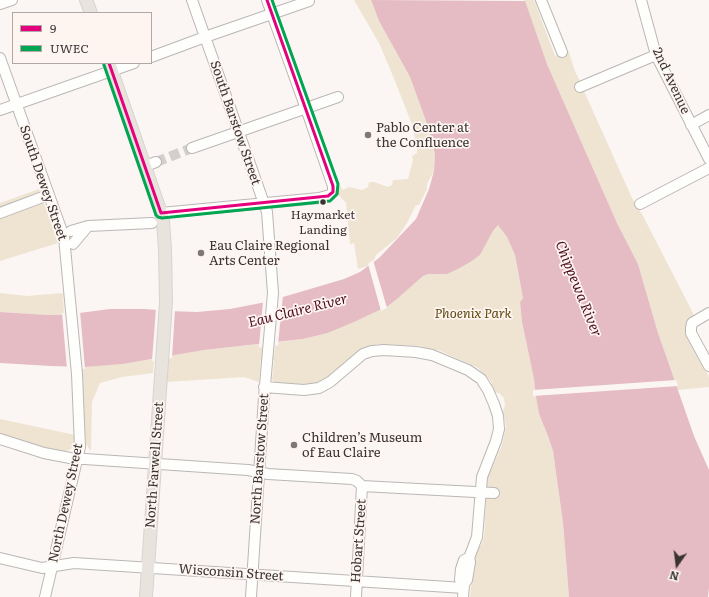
<!DOCTYPE html>
<meta charset="utf-8">
<style>
body{margin:0}
#map{position:relative;width:709px;height:597px;overflow:hidden;background:#fbf6f4;font-family:Literata,serif}
canvas{display:block}
.legend{position:absolute;left:12px;top:12px;width:140px;height:52px;box-sizing:border-box;background:#fef5f1;border:1px solid #afa8a5;margin:0;padding:5px 7px;list-style:none;font-size:12px;color:#383433}
.legend li{display:flex;align-items:center;gap:8px;height:20px}
.legend b{width:20px;border:1px solid #afa8a5}
.north{position:absolute;left:657px;top:545px;width:40px;height:40px;-webkit-text-stroke:3px #fef5f1;paint-order:stroke;rotate:194deg;font-size:11px;font-weight:700;line-height:16px;text-align:center;color:#383433}
.north::after{content:'';display:block;margin:auto;width:14px;height:18px;background:#383433;clip-path:polygon(50% 0,100% 100%,50% 72%,0 100%)}
</style>
<div id="map">
<canvas width="709" height="597"></canvas>
<ul class="legend">
<li><b style="height:5px;background:#e5007d"></b>9</li>
<li><b style="height:5px;background:#00a651"></b>UWEC</li>
</ul>
<div class="north">N</div>
</div>
<script>
const ctx = document.querySelector('canvas').getContext('2d');
ctx.lineJoin = 'round';
function fillPath(path, color) { ctx.fillStyle = color; ctx.fill(path, 'evenodd'); }
const toPath = rows => new Path2D(rows.map(r => 'M' + r).join(''));
function strokePath(path, color, width, dash) { ctx.strokeStyle = color; ctx.lineWidth = width; ctx.lineCap = dash ? 'butt' : 'round'; ctx.setLineDash(dash || []); ctx.stroke(path); }
function write(font, color, halo, rows, align = 'center') {
  ctx.font = font + ' Literata,serif'; ctx.lineWidth = 3.5; ctx.setLineDash([]); ctx.textBaseline = 'middle'; ctx.strokeStyle = halo; ctx.fillStyle = color; for (const [text, x, y, turn = 0] of rows) {
    ctx.save(); ctx.translate(x, y); ctx.rotate((+turn || 0) * Math.PI / 180); ctx.textAlign = isNaN(turn) ? turn : align; if (halo) ctx.strokeText(text, 0, 0); ctx.fillText(text, 0, 0); ctx.restore();
  }
}
const green = toPath([
 [354,0,371,0,379,21,410,77,430,132,435,155,434,171,427,184,427,189,419,205,416,205,407,223,397,238,376,255,375,258,368,266,358,269,354,243,350,244,346,203,337,193,338,186,340,186,343,190,349,187,362,190,368,187,369,182,374,182,388,187,392,185,393,180,408,179,413,160,412,156,417,153,417,149,413,127,395,81,380,45],
 [524,0,534,0,555,56,569,51,570,56,575,71,632,198,643,216,694,315,688,320,685,328,691,342,709,377,709,387,677,390,658,333,638,264,617,223,547,64],
 [39,189,58,243,0,261,0,203],
 [498,225,500,226,507,237,515,255,523,298,520,302,522,322,534,379,536,397,539,414,548,436,553,451,563,523,569,597,470,597,474,560,477,550,482,544,484,536,486,502,484,498,485,484,502,445,506,426,505,420,502,413,505,406,504,398,499,393,494,392,491,386,492,383,488,378,478,368,438,350,433,351,425,349,422,346,377,344,318,384,311,385,276,384,272,380,274,360,261,359,259,382,244,377,167,382,168,356,204,350,259,344,259,348,262,347,262,355,274,356,275,346,278,345,279,342,303,339,328,333,354,322,388,306,397,299,423,276,429,274,447,274,458,269,472,261,480,255,493,231],
 [0,293,27,296,63,293,64,315,49,315,0,312],
 [154,359,153,373,122,377,100,383,92,402,91,451,90,450,86,444,81,388,82,367,123,364],
 [0,419,75,435,74,443,72,448,65,452,41,446,0,433]
]);
const water = toPath([
 [371,0,525,1,547,64,617,223,638,264,658,333,694,436,709,470,709,587,708,597,569,597,563,523,553,451,548,436,539,414,536,397,534,379,522,322,520,302,523,298,515,255,507,237,498,225,493,231,480,255,472,261,458,269,447,274,429,274,423,276,397,299,388,306,354,322,328,333,303,339,204,350,123,364,85,367,51,366,0,363,0,312,49,315,64,315,110,309,145,309,169,311,197,312,230,309,266,302,344,279,360,272,379,258,416,219,429,189,434,171,435,155,430,132,410,77,379,21]
]);
const pier = toPath([
 [373,260,387,308,381,311,368,264],
 [283,295,278,344,259,346,263,301],
 [156,308,175,309,172,358,152,361],
 [80,311,85,369,67,369,62,313],
 [676,380,678,386,533,396,533,390]
]);
const minorTunnel = toPath([
 [156,162,192,148]
]);
const minor = toPath([
 [192,0,267,212,273,293,264,397,251,597],
 [541,0,562,52],
 [641,0,656,55,709,159],
 [0,4,12,0],
 [151,57,205,37,309,1],
 [0,58,64,237,77,374,80,447,45,597],
 [580,87,656,55],
 [0,110,134,63],
 [691,125,709,115],
 [192,148,338,97],
 [145,166,156,162],
 [640,204,709,168],
 [0,213,48,195],
 [161,213,319,198,330,195,333,192,333,186,309,117,267,0],
 [71,231,88,226,152,223],
 [73,244,88,226],
 [709,313,692,323,691,328,691,333,709,366],
 [264,387,304,390,319,388,330,382,363,354,372,351,384,350,416,352,432,355,468,370,481,379,488,390,494,404,498,416,499,429,496,441,482,477,477,537,469,558,464,560,461,569,460,580,464,584],
 [0,439,44,453,70,458,248,470,268,474,352,479,357,481,362,486],
 [362,486,494,493],
 [0,558,42,568,74,563,464,588],
 [356,597,362,486],
 [463,597,464,584,467,580,470,562,469,558]
]);
const major = toPath([
 [86,0,91,13],
 [109,63,161,213,163,221,165,250,166,302,146,597]
]);
const bus1 = toPath([
 [109,63,161,213,328,196,333,192,333,186,267,0]
]);
const bus2 = toPath([
 [104,65,156,215,158,217,162,218,330,201,337,194,338,184,272,0]
]);
const markers = [
 [368,135,4,"#7c7877"],
 [323,202,3.5,"#383433"],
 [201,253,4,"#7c7877"],
 [294,445,4,"#7c7877"]
];
const busNames = [
 ["Haymarket",323,215],
 ["Landing",323,230]
];
const streetNames = [
 ["2nd Avenue",671,81,65],
 ["South Barstow Street",235,123,71],
 ["South Dewey Street",43,183,71],
 ["North Barstow Street",260,459,-86],
 ["North Farwell Street",155,465,-86],
 ["North Dewey Street",66,503,-78],
 ["Hobart Street",359,541,-86],
 ["Wisconsin Street",231,573,4]
];
const poiNames = [
 ["Pablo Center at",376,128],
 ["the Confluence",376,143],
 ["Eau Claire Regional",209,246],
 ["Arts Center",209,261],
 ["Children’s Museum",302,438],
 ["of Eau Claire",302,453]
];
const parkNames = [
 ["Phoenix Park",473,314]
];
const waterNames = [
 ["Chippewa River",578,289,68],
 ["Eau Claire River",298,311,-14]
];
fillPath(green, '#eee4d1');
fillPath(water, '#e5bcc3');
fillPath(pier, '#fbf6f4');
strokePath(minorTunnel, '#d4cfcd', 10, [10, 5]);
strokePath(minor, '#bab7b5', 12);
strokePath(major, '#d6d3d2', 14);
strokePath(minor, '#fefefd', 10);
strokePath(major, '#e9e3de', 12);
strokePath(bus1, '#e5007d', 3);
strokePath(bus2, '#00a651', 3);
for (const [x, y, r, color] of markers) { const dot = new Path2D(); dot.arc(x, y, r, 0, 2 * Math.PI); ctx.fillStyle = color; ctx.fill(dot); strokePath(dot, '#fef5f1', 1.5); }
write('12px', '#383433', '#fef5f1', busNames);
write('13px', '#383433', '#fef5f1', streetNames);
write('13px', '#383433', '#fef5f1', poiNames, 'left');
write('italic 13px', '#5f490f', '#fef5f1', parkNames);
write('italic 14px', '#4e0d23', '#fef5f1', waterNames);
</script>
